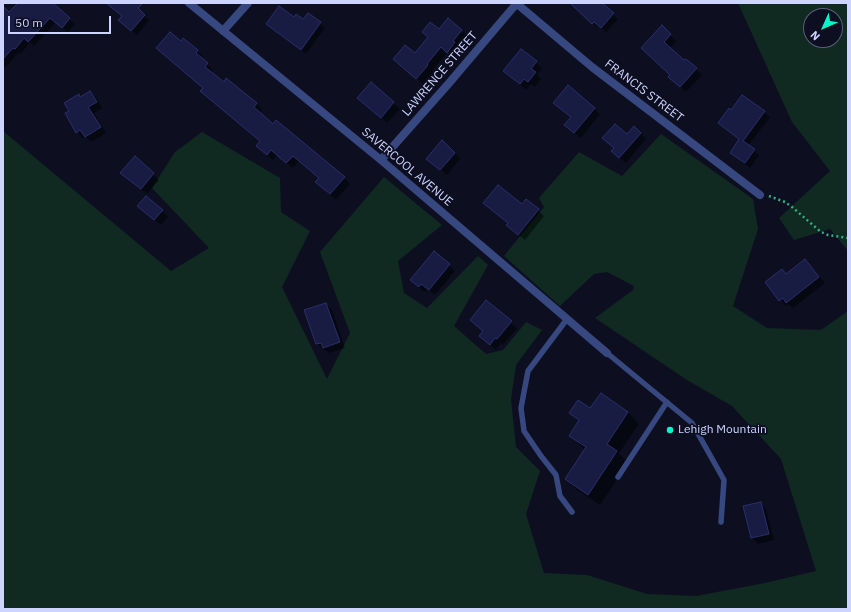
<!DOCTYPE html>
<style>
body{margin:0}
#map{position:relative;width:851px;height:612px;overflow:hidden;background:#0d0f20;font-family:"IBM Plex Sans",sans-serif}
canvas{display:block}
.frame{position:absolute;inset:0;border:4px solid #ccd4ff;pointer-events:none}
.north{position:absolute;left:803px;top:8px;width:40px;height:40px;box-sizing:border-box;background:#0d0f20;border:1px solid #595e79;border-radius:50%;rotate:225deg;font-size:11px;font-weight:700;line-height:16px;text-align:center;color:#ccd4ff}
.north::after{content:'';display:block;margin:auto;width:14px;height:18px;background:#00f7cc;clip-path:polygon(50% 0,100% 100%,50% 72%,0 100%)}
.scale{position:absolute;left:8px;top:16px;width:103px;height:18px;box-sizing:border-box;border:2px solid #ccd4ff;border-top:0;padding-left:5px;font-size:12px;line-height:14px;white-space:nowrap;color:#ccd4ff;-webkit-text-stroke:3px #0d0f20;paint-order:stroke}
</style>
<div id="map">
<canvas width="851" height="612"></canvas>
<div class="frame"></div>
<div class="north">N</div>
<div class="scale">50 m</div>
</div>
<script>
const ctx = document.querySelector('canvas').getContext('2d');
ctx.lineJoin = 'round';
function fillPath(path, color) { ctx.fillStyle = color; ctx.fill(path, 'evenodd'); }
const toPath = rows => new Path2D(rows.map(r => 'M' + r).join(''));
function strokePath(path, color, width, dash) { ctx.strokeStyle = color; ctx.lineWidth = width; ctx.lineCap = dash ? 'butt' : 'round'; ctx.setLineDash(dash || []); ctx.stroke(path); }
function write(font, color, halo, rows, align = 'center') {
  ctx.font = font + ' "IBM Plex Sans",sans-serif'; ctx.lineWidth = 3.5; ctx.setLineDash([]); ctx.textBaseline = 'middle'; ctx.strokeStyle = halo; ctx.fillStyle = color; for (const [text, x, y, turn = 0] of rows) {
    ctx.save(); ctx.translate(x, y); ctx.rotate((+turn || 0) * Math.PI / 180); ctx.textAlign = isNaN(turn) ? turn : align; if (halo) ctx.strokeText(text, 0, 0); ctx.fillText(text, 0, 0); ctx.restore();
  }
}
const green = toPath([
 [738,3,848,3,848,251,830,229,794,240,779,218,830,171,792,122],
 [811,16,835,16,835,40,811,40],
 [3,131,171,271,209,248,152,188,175,152,202,132,280,178,281,212,310,231,282,287,327,379,350,333,320,252,384,177,442,225,398,261,404,293,427,308,478,256,488,265,454,326,486,354,503,350,526,322,542,330,516,365,511,399,516,447,540,471,526,514,544,573,587,575,647,594,696,596,765,583,816,571,781,459,732,406,687,380,595,318,633,290,634,286,607,272,594,274,560,306,504,256,544,207,539,198,579,152,622,176,661,134,753,199,758,229,733,306,767,328,821,330,848,311,848,609,3,609]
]);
const shadow = toPath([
 [20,3,55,3,56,5,55,6,75,24,68,32,56,22,34,46,30,42,21,54,19,52,4,69,3,68,3,18,9,14],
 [108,3,129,3,149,20,137,35,125,25,123,17],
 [570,3,601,3,618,19,606,32,599,26,598,28],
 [309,14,325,28,306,54,267,24,294,18,304,21],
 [662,27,676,41,670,48,684,62,686,60,702,75,686,92,675,82,671,75,642,48],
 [461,30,467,36,458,47,460,49,454,58,447,52,423,84,400,65,415,55,439,31],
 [181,42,197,51,203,57,201,59,213,70,211,73,224,83,256,104,262,110,259,113,273,125,344,178,350,184,336,200,322,188,320,178,299,161,293,168,277,155,273,160,263,152,261,141,204,88],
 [521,50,542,68,537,75,541,79,535,87,531,84,526,90,504,71],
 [371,83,400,109,387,123,358,98],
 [90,92,96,98,102,108,94,113,106,133,91,142,85,136,83,138,77,132,78,95,81,98],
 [742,96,770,117,748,146,759,155,750,168,731,153,740,140,719,122,731,111],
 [594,109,600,114,581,138,571,130,572,117],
 [640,133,646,139,626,163,618,157,627,135],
 [455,153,460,159,447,175,434,164],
 [135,158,159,180,147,194,128,178],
 [526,200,544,216,525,240,514,231,522,205],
 [162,211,168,217,161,225,144,212],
 [805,260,825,283,793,308,788,304,786,306,780,300,787,275],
 [449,265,455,271,435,295,428,289,425,292,417,286],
 [486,302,517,328,503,345,501,343,496,350,486,342,484,331],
 [326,304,332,310,345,348,329,353,317,344,306,311],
 [591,410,628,412,639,424,619,453,628,463,600,505,577,490,566,478,585,450,570,436,579,422,570,413],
 [760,503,766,509,774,540,758,544,752,538,744,507]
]);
const building = toPath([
 [18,3,53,3,70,18,62,28,50,18,28,42,24,38,15,49,13,48,3,59,3,6,9,12,18,3],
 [106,3,143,3,138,8,145,15,131,31,118,20,122,16,106,3],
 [570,3,602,3,614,13,601,28,594,22,592,24,570,3],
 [279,6,294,17,296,14,303,19,308,13,321,22,301,50,266,24,279,6],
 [448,18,462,30,453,41,455,42,447,53,441,47,427,64,428,65,416,79,393,59,405,45,415,53,428,37,422,32,430,22,439,29,448,18],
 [662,25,671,34,664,42,684,60,686,59,697,68,680,87,668,77,670,75,641,48,662,25],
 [170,32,181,41,183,38,198,50,196,53,208,63,205,67,224,82,226,78,257,103,254,107,273,124,276,120,345,177,330,194,315,182,319,178,293,156,286,163,271,150,267,155,256,146,260,141,200,91,203,88,156,48,170,32],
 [521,49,537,61,531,69,536,72,528,82,524,79,520,84,503,71,521,49],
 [371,82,394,102,381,118,357,98,371,82],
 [568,85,595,108,574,133,564,125,571,117,553,103,568,85],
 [90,91,97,102,88,107,101,127,85,137,80,130,76,133,65,113,69,111,64,103,79,94,80,97,90,91],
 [742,95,765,111,743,141,755,149,745,163,730,153,739,139,718,123,729,108,731,110,742,95],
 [615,124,627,134,634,126,641,133,619,158,611,151,614,148,602,138,615,124],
 [442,140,455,153,440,170,426,159,442,140],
 [135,156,154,173,141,189,120,173,135,156],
 [498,185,522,204,526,199,539,209,518,235,506,225,508,223,483,203,498,185],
 [146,196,163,210,154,220,137,206,146,196],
 [434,251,450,264,429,290,421,284,419,287,410,280,434,251],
 [805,259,819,277,786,303,783,298,779,301,765,282,782,269,786,274,805,259],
 [486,300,512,321,497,339,495,338,490,345,479,336,483,331,470,320,486,300],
 [326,303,340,342,323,348,321,343,316,344,304,310,326,303],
 [601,393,628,412,607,444,617,451,588,495,565,479,586,447,569,436,579,420,569,413,578,400,590,408,601,393],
 [761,502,769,534,751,538,743,506,761,502]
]);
const path = toPath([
 [769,196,785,202,792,207,821,232,828,235,848,238]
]);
const service = toPath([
 [567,319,528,371,521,408,524,431,541,456,556,475,560,496,572,512],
 [607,353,692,423,724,480,721,522],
 [618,477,667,402]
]);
const minor = toPath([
 [189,3,381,160,607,353],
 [516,3,592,67,760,195],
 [223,31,248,3],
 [381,160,450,82,517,3]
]);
const markers = [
 [670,430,4,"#00f7cc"]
];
const streetNames = [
 ["LAWRENCE STREET",440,74,-49],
 ["FRANCIS STREET",644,91,37],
 ["SAVERCOOL AVENUE",407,167,40]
];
const poiNames = [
 ["Lehigh Mountain",678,430]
];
fillPath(green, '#102a22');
fillPath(shadow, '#0007');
fillPath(building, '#181b42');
strokePath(building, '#2a2f6e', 1);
strokePath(path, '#2cb386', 2.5, [2, 3]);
strokePath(service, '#374880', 5.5);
strokePath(minor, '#374880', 8);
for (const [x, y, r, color] of markers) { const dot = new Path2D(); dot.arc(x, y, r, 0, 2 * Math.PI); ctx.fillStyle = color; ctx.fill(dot); strokePath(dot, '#0d0f20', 1.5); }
write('12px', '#ccd4ff', '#0d0f20', streetNames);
write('12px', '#ccd4ff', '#0d0f20', poiNames, 'left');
</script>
